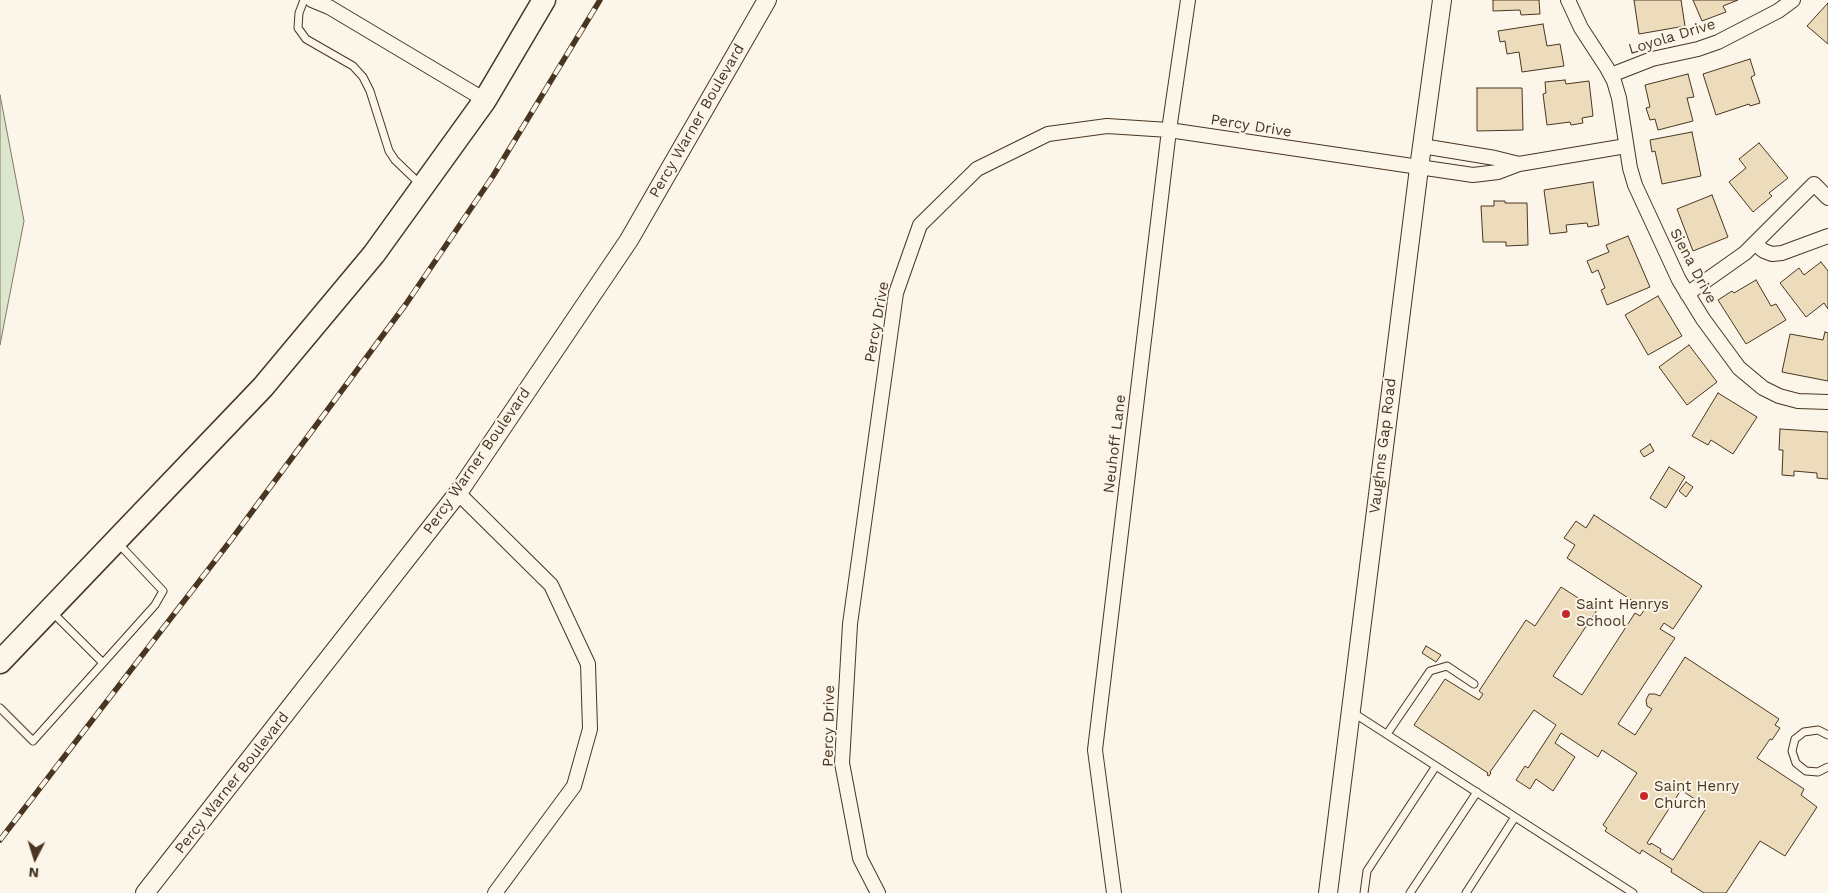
<!DOCTYPE html>
<style>
body{margin:0}
#map{position:relative;width:1828px;height:893px;overflow:hidden;background:#fbf6e9;font-family:"Work Sans",sans-serif}
canvas{display:block}
.north{position:absolute;left:10px;top:833px;width:50px;height:50px;-webkit-text-stroke:4px #fbf6e9;paint-order:stroke;rotate:185deg;font-size:14px;font-weight:700;line-height:20px;text-align:center;color:#4a3520}
.north::after{content:'';display:block;margin:auto;width:18px;height:22px;background:#4a3520;clip-path:polygon(50% 0,100% 100%,50% 72%,0 100%)}
</style>
<div id="map">
<canvas width="1828" height="893"></canvas>
<div class="north">N</div>
</div>
<script>
const ctx = document.querySelector('canvas').getContext('2d');
ctx.lineJoin = 'round';
function fillPath(path, color) { ctx.fillStyle = color; ctx.fill(path, 'evenodd'); }
const toPath = rows => new Path2D(rows.map(r => 'M' + r).join(''));
function strokePath(path, color, width, dash) { ctx.strokeStyle = color; ctx.lineWidth = width; ctx.lineCap = dash ? 'butt' : 'round'; ctx.setLineDash(dash || []); ctx.stroke(path); }
function write(font, color, halo, rows, align = 'center') {
  ctx.font = font + ' "Work Sans",sans-serif'; ctx.lineWidth = 4; ctx.setLineDash([]); ctx.textBaseline = 'middle'; ctx.strokeStyle = halo; ctx.fillStyle = color; for (const [text, x, y, turn = 0] of rows) {
    ctx.save(); ctx.translate(x, y); ctx.rotate((+turn || 0) * Math.PI / 180); ctx.textAlign = isNaN(turn) ? turn : align; if (halo) ctx.strokeText(text, 0, 0); ctx.fillText(text, 0, 0); ctx.restore();
  }
}
const green = toPath([
 [0,95,24,221,0,345,0,95]
]);
const building = toPath([
 [1493,0,1539,0,1540,14,1521,15,1520,10,1493,11,1493,0],
 [1634,0,1681,0,1685,26,1639,34,1634,0],
 [1693,0,1738,0,1723,6,1726,12,1702,21,1693,0],
 [1828,3,1828,44,1807,26,1828,3],
 [1543,24,1547,46,1560,44,1564,66,1522,72,1519,52,1507,54,1505,41,1500,42,1498,31,1543,24],
 [1750,59,1755,75,1751,77,1760,103,1750,106,1749,104,1716,115,1703,74,1750,59],
 [1688,74,1694,97,1687,98,1693,121,1658,130,1655,119,1650,120,1646,108,1650,107,1645,85,1688,74],
 [1565,80,1566,84,1589,81,1593,116,1582,118,1583,123,1571,125,1570,122,1547,125,1543,94,1546,93,1545,82,1565,80],
 [1477,88,1522,88,1523,130,1477,131,1477,88],
 [1692,132,1701,176,1662,184,1655,151,1652,152,1650,140,1692,132],
 [1759,143,1788,178,1769,193,1772,196,1753,212,1729,182,1746,168,1739,159,1759,143],
 [1593,182,1599,225,1588,227,1587,223,1566,225,1567,232,1550,234,1544,190,1593,182],
 [1712,195,1728,237,1693,251,1677,209,1712,195],
 [1494,201,1505,201,1505,203,1527,203,1528,245,1506,246,1506,242,1483,242,1481,206,1494,206,1494,201],
 [1628,236,1650,287,1607,305,1601,290,1605,288,1598,270,1592,273,1587,261,1609,252,1606,245,1628,236],
 [1821,262,1828,271,1828,309,1824,303,1806,317,1780,283,1799,268,1804,275,1821,262],
 [1756,280,1771,306,1776,304,1786,320,1746,344,1718,300,1732,291,1734,293,1756,280],
 [1658,296,1682,336,1648,355,1625,315,1658,296],
 [1825,332,1828,333,1828,381,1782,372,1790,334,1823,340,1825,332],
 [1689,345,1717,382,1687,405,1659,367,1689,345],
 [1718,393,1757,417,1733,454,1711,440,1708,445,1692,436,1718,393],
 [1780,429,1828,432,1828,479,1817,478,1817,473,1794,471,1794,476,1782,475,1783,450,1779,450,1780,429],
 [1650,444,1654,451,1644,457,1640,451,1650,444],
 [1669,467,1685,477,1666,508,1650,498,1669,467],
 [1686,482,1693,487,1686,497,1679,491,1686,482],
 [1594,515,1702,586,1673,629,1664,623,1660,629,1675,638,1618,724,1635,735,1652,709,1647,706,1646,700,1649,694,1655,694,1660,696,1685,657,1779,719,1775,725,1780,728,1772,740,1770,739,1757,758,1804,789,1801,795,1817,807,1785,856,1760,841,1726,893,1704,893,1671,872,1672,869,1642,850,1640,854,1605,831,1607,828,1603,825,1637,773,1602,750,1598,757,1561,733,1555,743,1575,757,1553,791,1536,779,1530,789,1516,780,1525,766,1528,768,1556,725,1534,710,1490,772,1491,773,1489,776,1487,775,1488,773,1414,725,1445,679,1479,700,1483,694,1479,691,1526,620,1535,626,1561,587,1597,610,1553,676,1582,695,1635,613,1640,616,1645,609,1567,558,1575,545,1564,538,1576,521,1586,528,1594,515],
 [1681,790,1707,807,1673,860,1660,852,1661,849,1651,843,1650,845,1647,843,1681,790],
 [1426,646,1441,655,1436,662,1422,653,1426,646]
]);
const service = toPath([
 [304,0,299,13,298,28,306,39,353,66,363,77,370,91,389,151,395,160,421,185],
 [51,611,102,662],
 [0,708,33,741,155,605,163,591,118,543],
 [1352,712,1633,893],
 [1387,734,1430,671,1447,666,1474,684],
 [1828,735,1818,730,1804,732,1795,739,1792,751,1796,763,1806,771,1818,772,1828,767],
 [1364,893,1367,871,1436,766],
 [1410,893,1477,792],
 [1466,893,1515,817]
]);
const minor = toPath([
 [312,0,329,7,485,100],
 [1568,0,1581,28,1607,68,1614,81,1619,98,1630,168,1635,185,1679,280,1703,319,1739,368,1763,388,1779,396,1798,401,1828,402],
 [1611,75,1652,59,1698,49,1718,42,1778,11,1793,0],
 [1519,164,1626,146],
 [1755,244,1764,251,1772,254,1782,253,1828,236],
 [1687,294,1745,253,1814,184,1828,198],
 [458,493,551,585,588,664,590,729,574,786,495,893],
 [878,893,860,858,842,763,850,624,896,293,920,225,977,169,1048,134,1107,126,1169,130,1473,175,1498,172,1519,164,1495,158,1422,146],
 [1114,893,1095,750,1169,130,1188,0]
]);
const tertiary = toPath([
 [145,893,458,493,629,240,767,0],
 [1328,893,1419,168,1442,0]
]);
const primary = toPath([
 [0,662,263,387,374,254,485,100,544,0]
]);
const rail = toPath([
 [0,840,231,540,406,304,493,176,600,0]
]);
const markers = [
 [1566,614,5,"#c62828"],
 [1644,796,5,"#c62828"]
];
const streetNames = [
 ["Loyola Drive",1672,37,-17],
 ["Percy Warner Boulevard",697,121,-60],
 ["Percy Drive",1251,126,9],
 ["Siena Drive",1693,266,62],
 ["Percy Drive",877,322,-80],
 ["Neuhoff Lane",1115,444,-83],
 ["Vaughns Gap Road",1383,446,-83],
 ["Percy Warner Boulevard",477,461,-55],
 ["Percy Drive",829,726,-89],
 ["Percy Warner Boulevard",232,783,-52]
];
const poiNames = [
 ["Saint Henrys",1576,605],
 ["School",1576,622],
 ["Saint Henry",1654,787],
 ["Church",1654,804]
];
fillPath(green, '#dce7d0');
strokePath(green, '#887966', 1);
fillPath(building, '#ecdcbc');
strokePath(building, '#4a3520', 1);
strokePath(service, '#4a3520', 9);
strokePath(minor, '#4a3520', 16);
strokePath(tertiary, '#4a3520', 20);
strokePath(primary, '#4a3520', 25);
strokePath(service, '#fbf6e9', 7);
strokePath(minor, '#fbf6e9', 14);
strokePath(tertiary, '#fbf6e9', 18);
strokePath(primary, '#fbf6e9', 22);
strokePath(rail, '#4a3520', 5.5);
strokePath(rail, '#fbf6e9', 4, [11]);
for (const [x, y, r, color] of markers) { const dot = new Path2D(); dot.arc(x, y, r, 0, 2 * Math.PI); ctx.fillStyle = color; ctx.fill(dot); strokePath(dot, '#fbf6e9', 2); }
write('15px', '#4a3520', '#fbf6e9', streetNames);
write('15px', '#4a3520', '#fbf6e9', poiNames, 'left');
</script>
